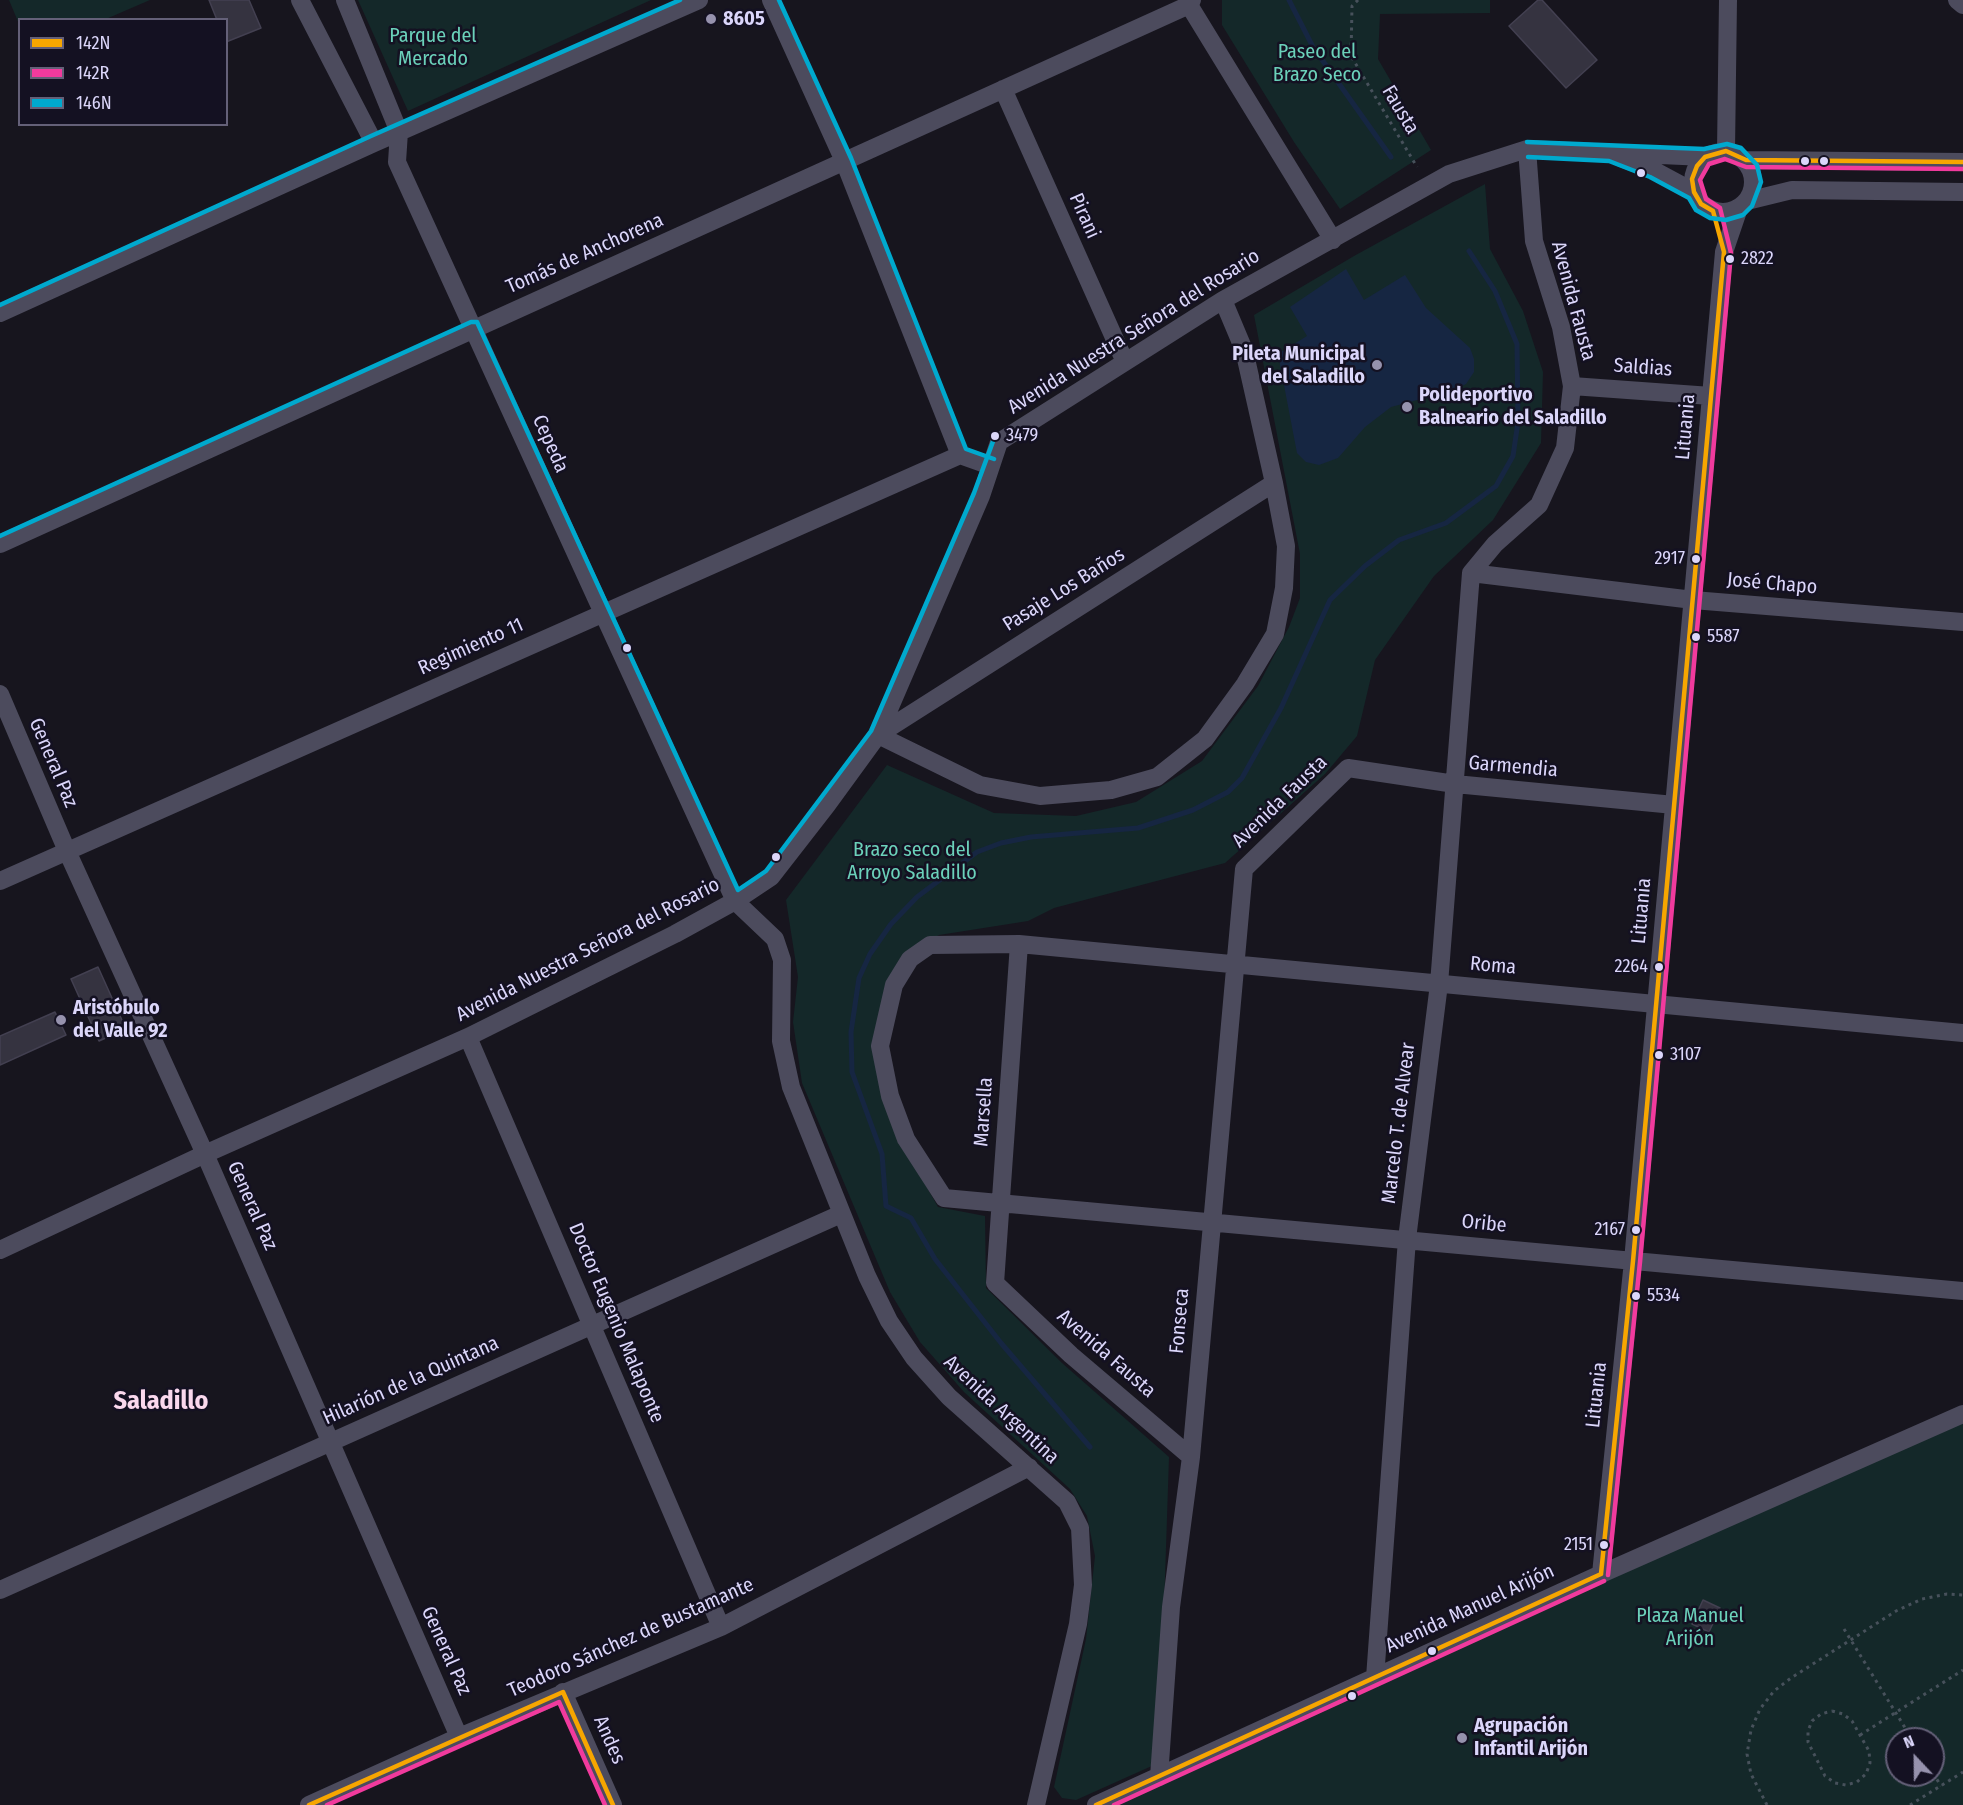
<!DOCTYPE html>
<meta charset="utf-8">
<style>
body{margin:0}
#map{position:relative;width:1963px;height:1805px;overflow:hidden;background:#17151e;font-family:"Fira Sans Condensed",sans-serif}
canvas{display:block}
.legend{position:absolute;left:18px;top:18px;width:210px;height:108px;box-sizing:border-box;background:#141122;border:2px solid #646078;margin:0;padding:8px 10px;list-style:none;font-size:18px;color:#dbd6fa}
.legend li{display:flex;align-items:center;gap:12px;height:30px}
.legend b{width:30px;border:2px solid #646078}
.north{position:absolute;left:1885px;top:1727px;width:60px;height:60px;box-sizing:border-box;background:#141122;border:2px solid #646078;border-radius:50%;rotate:338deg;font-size:16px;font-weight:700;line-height:24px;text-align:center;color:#dbd6fa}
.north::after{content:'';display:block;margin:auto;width:21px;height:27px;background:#9692ad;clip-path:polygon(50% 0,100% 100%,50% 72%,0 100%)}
</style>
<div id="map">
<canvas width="1963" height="1805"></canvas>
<ul class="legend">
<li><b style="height:8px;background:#f7a600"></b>142N</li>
<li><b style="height:8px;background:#f13a9d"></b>142R</li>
<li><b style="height:8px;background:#00a9ce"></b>146N</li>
</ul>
<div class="north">N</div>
</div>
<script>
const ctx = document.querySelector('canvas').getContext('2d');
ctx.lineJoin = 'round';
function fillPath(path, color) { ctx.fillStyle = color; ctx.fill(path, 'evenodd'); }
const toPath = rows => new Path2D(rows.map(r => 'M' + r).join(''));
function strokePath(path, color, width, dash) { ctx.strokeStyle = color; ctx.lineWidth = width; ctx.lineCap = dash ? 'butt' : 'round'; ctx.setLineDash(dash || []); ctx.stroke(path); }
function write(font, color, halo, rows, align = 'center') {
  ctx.font = font + ' "Fira Sans Condensed",sans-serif'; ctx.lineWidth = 5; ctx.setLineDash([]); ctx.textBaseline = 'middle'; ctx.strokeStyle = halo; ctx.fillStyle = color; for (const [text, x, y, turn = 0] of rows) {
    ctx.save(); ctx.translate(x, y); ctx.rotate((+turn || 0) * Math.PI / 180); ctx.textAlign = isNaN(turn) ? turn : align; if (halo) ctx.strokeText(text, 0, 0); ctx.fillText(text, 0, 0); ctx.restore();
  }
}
const green = toPath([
 [9,0,150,0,106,19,20,20,19,24],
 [358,0,651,0,408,111],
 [1222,0,1490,0,1490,13,1380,14,1378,59,1431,150,1340,209,1294,142,1222,25],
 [1485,184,1490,249,1523,311,1543,372,1541,443,1493,520,1434,576,1375,660,1357,736,1325,774,1225,863,1054,908,1028,921,939,935,908,952,872,1047,901,1141,938,1207,985,1216,986,1288,1062,1363,1169,1457,1164,1608,1154,1765,1076,1800,1062,1798,1054,1787,1086,1639,1095,1556,1087,1516,1070,1489,964,1392,920,1342,890,1292,802,1083,793,1022,798,977,786,900,887,765,994,813,1076,816,1136,802,1202,761,1258,686,1289,627,1300,598,1300,554,1254,315,1354,256],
 [1963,1414,1963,1805,1096,1805],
 [1897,1739,1933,1739,1933,1775,1897,1775]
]);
const water = toPath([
 [1346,269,1364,300,1405,275,1426,308,1470,348,1474,359,1474,372,1466,384,1451,391,1391,407,1365,427,1338,458,1319,465,1306,462,1297,453,1278,354,1307,336,1290,307]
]);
const stream = toPath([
 [1289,0,1313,47,1391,157],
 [1090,1447,1001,1343,935,1259,911,1218,886,1206,882,1154,852,1072,851,1032,859,978,870,954,891,924,917,897,977,852,1001,843,1031,837,1138,828,1193,810,1228,792,1242,778,1281,708,1330,600,1365,566,1399,540,1446,523,1496,486,1513,456,1518,422,1517,344,1495,291,1469,251]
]);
const building = toPath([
 [209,0,249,0,261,28,226,42,226,20,217,20,209,0],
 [1538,0,1542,0,1597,60,1566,88,1509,26,1538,0],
 [98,967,126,1029,99,1041,71,979,98,967],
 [55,1012,66,1035,0,1065,0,1036,55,1012],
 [1703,1600,1720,1608,1709,1632,1692,1624,1703,1600]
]);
const path = toPath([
 [1358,0,1352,6,1351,56,1417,167],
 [1844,1629,1912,1739],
 [1832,1711,1843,1714,1852,1721,1869,1751,1870,1763,1866,1774,1857,1782,1846,1785,1835,1783,1825,1776,1808,1742,1808,1731,1812,1721,1821,1714,1832,1711],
 [1860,1735,1963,1670],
 [1933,1773,1941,1786],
 [1767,1805,1751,1774,1747,1754,1751,1730,1760,1709,1774,1691,1791,1678,1896,1611,1922,1599,1947,1594,1963,1595],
 [1910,1805,1963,1772]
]);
const minor = toPath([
 [300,0,374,143],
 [345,0,399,132,397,162,603,613,735,901,775,939,782,960,781,1041,791,1087,867,1276,889,1321,914,1358,949,1397,1067,1502,1080,1528,1083,1585,1078,1624,1036,1805],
 [771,0,844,161,960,455,991,466],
 [1957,0,1963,5],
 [1189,5,1333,240],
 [1003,89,1125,362],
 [1726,151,1728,0],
 '1693 182a30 30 0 1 1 60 0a30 30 0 1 1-60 0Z',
 [1621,158,1653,170,1694,192],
 [1746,160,1963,162],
 [1747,201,1792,190,1963,192],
 [0,313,374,143,699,0],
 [1572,386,1711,396],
 [0,544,1189,5,1192,0],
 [1471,573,1693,600,1963,622],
 [1471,573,1495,544,1539,505,1565,448,1572,386,1561,327,1534,241,1527,149],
 [0,694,67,851,205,1154,459,1737],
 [878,735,980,785,1040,796,1111,790,1157,777,1205,739,1245,684,1275,634,1284,588,1286,546,1274,483,1244,350,1223,300],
 [878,735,1274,483],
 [0,881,960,455],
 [1019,944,995,1283,1071,1355,1191,1457],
 [1963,1033,1019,944,930,945,910,959,894,985,880,1046,890,1096,906,1139,944,1198,1963,1291],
 [468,1037,721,1627],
 [0,1250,205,1154,468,1037,675,934,735,901,771,877,827,805,878,735,981,496,999,442,1223,300,1449,174,1527,149,1705,157],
 [1601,1574,1633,1261,1724,252,1739,208],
 [0,1590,841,1214],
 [1375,1678,1407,1239,1439,984,1471,573],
 [563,1692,613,1805],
 [1159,1777,1171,1607,1191,1457,1244,869,1348,768,1455,784,1674,805],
 [309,1805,459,1737,721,1627,1029,1467],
 [1096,1805,1601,1574,1963,1414]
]);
const bus1 = toPath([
 [1601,1574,1633,1261,1724,252,1713,211,1701,204,1694,192,1692,179,1697,166,1705,157,1726,151,1746,160,1963,162],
 [309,1805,563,1692,613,1805],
 [1096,1805,1601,1574]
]);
const bus2 = toPath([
 [1608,1575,1640,1262,1731,253,1720,208,1706,199,1700,180,1709,164,1725,159,1746,167,1963,169],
 [327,1805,559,1702,605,1805],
 [1114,1805,1604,1581]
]);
const bus3 = toPath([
 [779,0,851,158,966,449,994,459],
 [1527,142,1704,149,1727,144,1741,148,1757,165,1761,182,1752,206,1743,215,1726,220,1710,218,1696,210,1689,198,1650,177,1609,161,1528,157],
 [0,305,371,136,680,0],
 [0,536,471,322,477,322,738,890,766,871,871,731,974,493,995,436]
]);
const markers = [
 [711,19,6,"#9692ad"],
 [1805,161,5,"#dbd6fa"],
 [1824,161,5,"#dbd6fa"],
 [1641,173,5,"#dbd6fa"],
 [1730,259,5,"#dbd6fa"],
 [1377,365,6,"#9692ad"],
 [1407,407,6,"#9692ad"],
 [995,436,5,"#dbd6fa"],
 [1696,559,5,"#dbd6fa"],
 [1696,637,5,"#dbd6fa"],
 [627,648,5,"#dbd6fa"],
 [776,857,5,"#dbd6fa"],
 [1659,967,5,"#dbd6fa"],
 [61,1020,6,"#9692ad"],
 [1659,1055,5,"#dbd6fa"],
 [1636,1230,5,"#dbd6fa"],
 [1636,1296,5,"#dbd6fa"],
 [1604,1545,5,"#dbd6fa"],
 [1432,1651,5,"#dbd6fa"],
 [1352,1696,5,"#dbd6fa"],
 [1462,1738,6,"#9692ad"]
];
const busNames = [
 ["2822",1741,259],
 ["3479",1006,436],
 ["2917",1685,559,"right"],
 ["5587",1707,637],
 ["2264",1648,967,"right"],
 ["3107",1670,1055],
 ["2167",1625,1230,"right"],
 ["5534",1647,1296],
 ["2151",1593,1545,"right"]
];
const poiNames = [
 ["8605",723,19],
 ["Pileta Municipal",1365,354,"right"],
 ["del Saladillo",1365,377,"right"],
 ["Polideportivo",1419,395],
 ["Balneario del Saladillo",1419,418],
 ["Aristóbulo",73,1008],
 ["del Valle 92",73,1031],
 ["Agrupación",1474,1726],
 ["Infantil Arijón",1474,1749]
];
const parkNames = [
 ["Parque del",433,36],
 ["Mercado",433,59],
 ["Paseo del",1317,52],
 ["Brazo Seco",1317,75],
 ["Brazo seco del",912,850],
 ["Arroyo Saladillo",912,873],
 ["Plaza Manuel",1690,1616],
 ["Arijón",1690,1639]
];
const streetNames = [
 ["Fausta",1400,110,59],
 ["Pirani",1084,216,66],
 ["Tomás de Anchorena",585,254,-24],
 ["Avenida Fausta",1573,301,75],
 ["Avenida Nuestra Señora del Rosario",1134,332,-32],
 ["Saldias",1643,368,4],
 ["Lituania",1686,427,-85],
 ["Cepeda",550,444,66],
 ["José Chapo",1772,584,5],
 ["Pasaje Los Baños",1064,590,-32],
 ["Regimiento 11",471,647,-24],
 ["General Paz",53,763,67],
 ["Garmendia",1513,767,5],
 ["Avenida Fausta",1280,802,-44],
 ["Lituania",1642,911,-85],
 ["Avenida Nuestra Señora del Rosario",588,950,-27],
 ["Roma",1493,966,5],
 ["Marsella",984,1112,-86],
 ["Marcelo T. de Alvear",1399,1123,-83],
 ["General Paz",252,1206,66],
 ["Oribe",1484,1224,6],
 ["Fonseca",1180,1321,-85],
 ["Doctor Eugenio Malaponte",616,1323,67],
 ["Avenida Fausta",1106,1354,41],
 ["Hilarión de la Quintana",411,1381,-24],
 ["Lituania",1597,1395,-84],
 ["Avenida Argentina",1001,1410,43],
 ["Avenida Manuel Arijón",1470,1609,-25],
 ["Teodoro Sánchez de Bustamante",631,1638,-24],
 ["General Paz",446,1651,66],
 ["Andes",609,1740,66]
];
const districtNames = [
 ["Saladillo",161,1402]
];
fillPath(green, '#142829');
fillPath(water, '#162642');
strokePath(stream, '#162642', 5);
fillPath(building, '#353340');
strokePath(building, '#434051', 1.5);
strokePath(path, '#47515b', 3, [3, 4.5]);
strokePath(minor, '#4c4b5d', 18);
strokePath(bus1, '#f7a600', 4.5);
strokePath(bus2, '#f13a9d', 4.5);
strokePath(bus3, '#00a9ce', 4.5);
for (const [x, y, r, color] of markers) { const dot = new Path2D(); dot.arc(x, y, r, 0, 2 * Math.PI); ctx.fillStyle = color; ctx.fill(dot); strokePath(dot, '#141122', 2); }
write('18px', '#dbd6fa', '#141122', busNames, 'left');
write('bold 20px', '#dbd6fa', '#141122', poiNames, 'left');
write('20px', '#6bd1ba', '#141122', parkNames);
write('20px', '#dbd6fa', '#141122', streetNames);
write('bold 26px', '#fad8ed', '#141122', districtNames);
</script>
